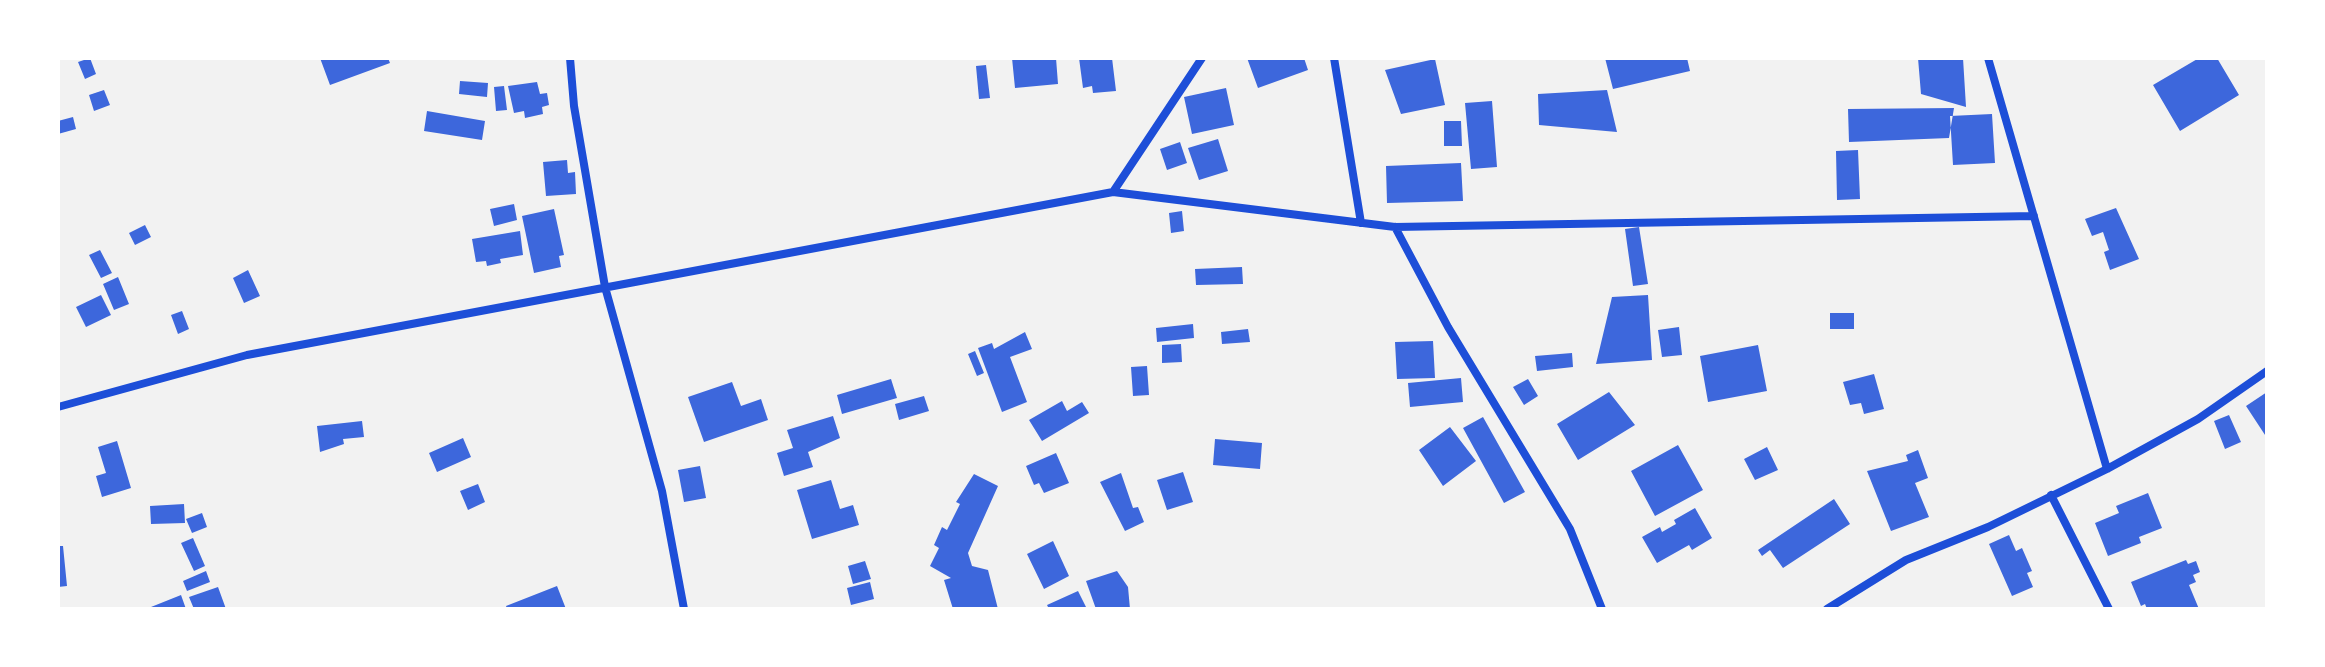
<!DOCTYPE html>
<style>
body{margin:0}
#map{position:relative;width:2325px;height:667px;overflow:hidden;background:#f2f2f2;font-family:Bitter,serif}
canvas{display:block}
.frame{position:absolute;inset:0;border:60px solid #fff;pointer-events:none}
</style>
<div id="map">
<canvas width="2325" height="667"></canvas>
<div class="frame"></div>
</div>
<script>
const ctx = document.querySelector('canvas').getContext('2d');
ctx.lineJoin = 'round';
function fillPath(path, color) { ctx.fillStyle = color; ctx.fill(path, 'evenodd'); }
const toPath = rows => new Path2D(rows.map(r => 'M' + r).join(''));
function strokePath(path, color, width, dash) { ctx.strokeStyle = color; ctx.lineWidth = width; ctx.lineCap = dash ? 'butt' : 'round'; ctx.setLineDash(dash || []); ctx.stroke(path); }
const building = toPath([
 [90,58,96,74,85,79,78,62],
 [320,58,388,58,390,63,330,85],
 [1012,58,1056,58,1058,84,1015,88],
 [1079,58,1112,58,1116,91,1093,93,1092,86,1083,88],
 [1247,58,1304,58,1308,70,1258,88],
 [1605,58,1687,58,1690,71,1613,89],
 [1918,58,1963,58,1966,107,1921,94],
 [2199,58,2217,58,2239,95,2180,131,2153,85],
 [1435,59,1445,105,1401,114,1385,70],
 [986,65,990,98,979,99,976,66],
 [460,81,488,83,487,97,459,94],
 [537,82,540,94,547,93,549,105,542,107,543,114,525,118,524,111,514,113,508,86],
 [504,86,507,110,496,111,494,87],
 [1226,88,1234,125,1192,134,1184,97],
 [104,90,110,105,94,111,89,95],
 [1607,90,1617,132,1539,125,1538,94],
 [1492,101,1497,167,1471,169,1465,103],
 [1954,108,1949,138,1849,142,1848,109],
 [427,111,485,121,482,140,424,131],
 [1992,114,1995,163,1953,165,1950,116],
 [73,117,76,129,58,134,58,121],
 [1444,121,1461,121,1462,146,1444,146],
 [1218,139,1228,171,1199,180,1188,148],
 [1180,142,1187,163,1167,170,1160,149],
 [1858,150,1860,199,1837,200,1836,151],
 [567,160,568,173,575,172,576,194,546,196,543,162],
 [1461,163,1463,201,1387,203,1386,166],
 [514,204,517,220,494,226,490,209],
 [2116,208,2139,259,2110,270,2104,252,2109,250,2103,232,2092,236,2085,219],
 [554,209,564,255,559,256,561,267,534,273,522,216],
 [1182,211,1184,231,1171,233,1169,213],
 [145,225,151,237,135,245,129,233],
 [1639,227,1648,284,1633,286,1625,229],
 [520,231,523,255,500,259,501,263,487,266,486,261,476,262,472,239],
 [100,250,112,273,101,278,89,255],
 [1242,267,1243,284,1196,285,1195,269],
 [248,270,260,296,244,303,233,278],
 [118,277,129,304,114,310,103,284],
 [101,295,111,315,86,327,76,307],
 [1648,295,1652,360,1596,364,1612,297],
 [182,311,189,329,178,334,171,315],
 [1830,313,1854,313,1854,329,1830,329],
 [1193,324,1194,338,1157,342,1156,328],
 [1679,327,1682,355,1662,357,1658,330],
 [1248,329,1250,342,1222,344,1221,332],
 [1025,332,1032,349,1010,357,1027,402,1002,412,978,348,992,343,994,349],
 [1433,341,1435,378,1397,379,1395,342],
 [1181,344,1182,362,1162,363,1162,345],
 [1758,345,1767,391,1708,402,1700,356],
 [975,351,984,373,977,376,968,354],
 [1572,353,1573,367,1537,371,1535,356],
 [1147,366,1149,395,1133,396,1131,367],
 [1874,374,1884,409,1864,414,1861,403,1850,405,1843,382],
 [1461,378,1463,402,1410,407,1408,383],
 [891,379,897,398,842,414,837,395],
 [1528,379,1538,396,1524,405,1513,387],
 [732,382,741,406,761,399,768,420,704,442,688,397],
 [1609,392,1635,425,1578,460,1557,424],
 [2267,392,2267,438,2246,406],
 [924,396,929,411,899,420,895,404],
 [1062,401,1067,411,1082,402,1089,413,1042,441,1029,420],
 [2229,415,2241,442,2225,449,2214,421],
 [833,416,840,438,808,452,813,467,784,476,777,453,793,448,787,430],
 [1483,417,1525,492,1504,503,1463,428],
 [362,421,364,437,343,439,344,444,320,452,317,426],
 [1450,427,1476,461,1443,486,1419,450],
 [463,438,471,457,437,472,429,453],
 [1215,439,1262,443,1260,469,1213,465],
 [117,441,131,488,102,497,96,476,106,473,98,447],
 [1678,445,1703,490,1655,516,1631,471],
 [1767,447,1778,470,1755,480,1744,459],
 [1918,450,1928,478,1915,483,1929,517,1891,531,1867,471,1908,461,1906,455],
 [1056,453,1069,483,1044,493,1039,483,1034,485,1026,466],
 [700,466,706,498,684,502,678,470],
 [1183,472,1193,502,1167,510,1157,480],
 [1121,473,1133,508,1138,507,1144,522,1125,531,1100,482],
 [974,474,998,486,968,553,972,566,988,570,998,609,953,609,944,580,951,578,930,566,939,548,934,545,942,527,947,530,960,504,956,502],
 [831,480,840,509,853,505,859,525,812,539,797,490],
 [478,484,485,502,468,510,460,491],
 [2148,493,2162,528,2139,537,2141,543,2108,556,2095,523,2119,513,2116,506],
 [1834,499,1850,524,1783,568,1770,550,1762,556,1758,550],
 [184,504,185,523,151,524,150,506],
 [1695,508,1712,538,1692,550,1689,545,1657,563,1642,537,1660,527,1662,532,1676,524,1674,520],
 [202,513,207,527,192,533,186,519],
 [2009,535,2016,551,2022,548,2032,571,2027,573,2033,587,2012,596,1989,544],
 [193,538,205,566,194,571,181,543],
 [1053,541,1069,576,1044,589,1027,554],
 [58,546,63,546,67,586,58,587],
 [2186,560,2188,564,2196,561,2200,572,2193,575,2196,582,2189,585,2199,609,2147,609,2145,604,2141,606,2131,582],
 [865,561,871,579,853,584,848,566],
 [206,571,210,582,187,591,183,581],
 [1117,571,1128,587,1130,609,1096,609,1086,581],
 [870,582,874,599,851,605,847,588],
 [557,586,566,609,507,609,506,606],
 [218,587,226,609,194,609,189,597],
 [1078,591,1087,609,1049,609,1047,605],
 [181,595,186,609,152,609,151,607]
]);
const minor = toPath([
 [570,58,574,106,605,287,662,491,684,609],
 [1334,58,1361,223],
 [1988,58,2107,469],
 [1113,192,1202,58],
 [1395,227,1448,327,1570,529,1602,609],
 [58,407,247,355,1113,192,1395,227,2034,216],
 [2051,495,2109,609],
 [1827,609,1906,560,1988,527,2107,469,2198,419,2267,371]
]);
fillPath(building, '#3d67dc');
strokePath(minor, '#1d4ed8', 8);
</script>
